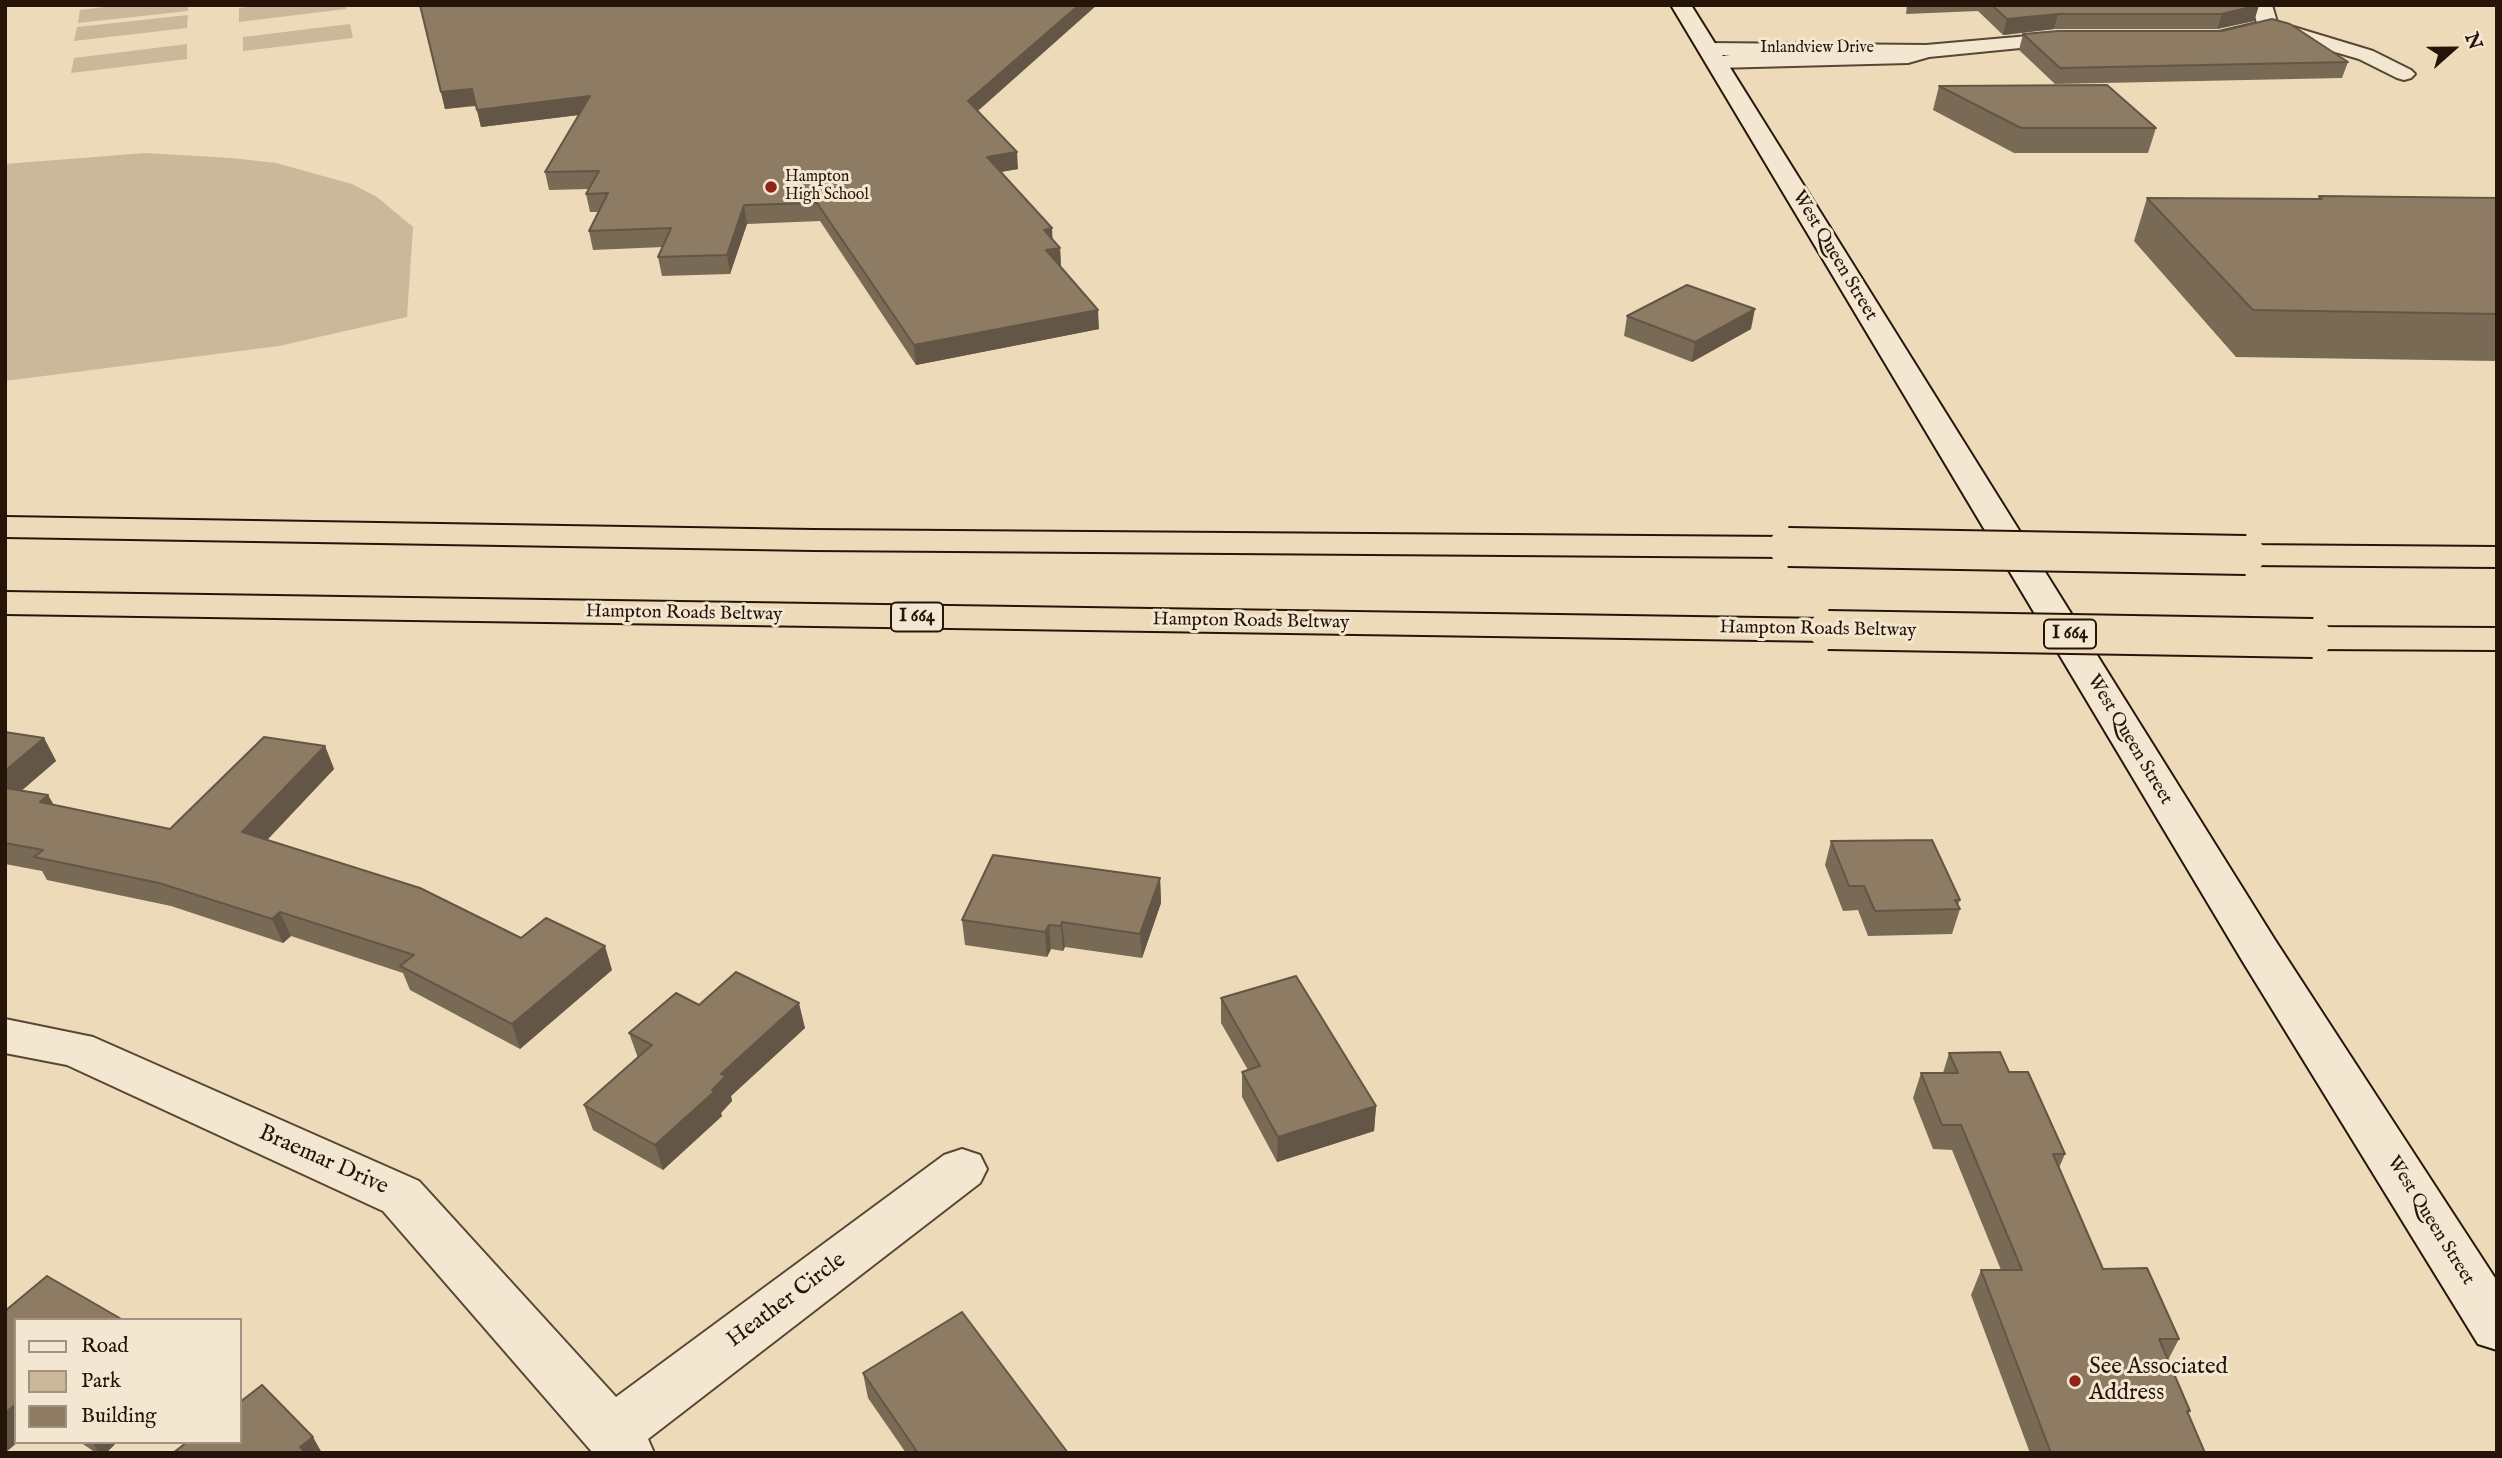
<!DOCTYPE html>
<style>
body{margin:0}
#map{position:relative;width:2502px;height:1458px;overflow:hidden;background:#eddab8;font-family:"IM FELL English",serif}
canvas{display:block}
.frame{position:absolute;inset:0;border:7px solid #261409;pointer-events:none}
.legend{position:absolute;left:14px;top:1318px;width:228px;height:126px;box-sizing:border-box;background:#f3e7d1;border:2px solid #a19381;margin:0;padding:9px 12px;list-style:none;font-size:21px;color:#261409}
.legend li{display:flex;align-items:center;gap:14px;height:35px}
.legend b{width:35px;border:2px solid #a19381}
.north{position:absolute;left:2418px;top:14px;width:70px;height:70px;-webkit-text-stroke:5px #f3e7d1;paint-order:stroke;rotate:69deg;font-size:19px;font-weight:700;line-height:28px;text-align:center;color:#261409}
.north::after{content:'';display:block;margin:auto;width:24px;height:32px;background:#261409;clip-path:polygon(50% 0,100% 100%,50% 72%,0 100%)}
</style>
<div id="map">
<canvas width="2502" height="1458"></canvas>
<div class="frame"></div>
<ul class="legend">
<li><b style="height:9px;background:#f3e7d1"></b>Road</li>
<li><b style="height:19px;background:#cbb89a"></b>Park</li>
<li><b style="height:19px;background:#8d7b64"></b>Building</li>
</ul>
<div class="north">N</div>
</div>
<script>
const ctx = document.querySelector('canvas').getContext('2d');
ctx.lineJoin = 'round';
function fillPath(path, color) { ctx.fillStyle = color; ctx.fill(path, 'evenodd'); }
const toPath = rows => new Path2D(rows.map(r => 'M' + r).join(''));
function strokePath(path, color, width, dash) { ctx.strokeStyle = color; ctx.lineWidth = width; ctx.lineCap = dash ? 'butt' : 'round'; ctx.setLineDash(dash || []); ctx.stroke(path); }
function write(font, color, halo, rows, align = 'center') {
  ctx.font = font + ' "IM FELL English",serif'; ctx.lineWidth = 6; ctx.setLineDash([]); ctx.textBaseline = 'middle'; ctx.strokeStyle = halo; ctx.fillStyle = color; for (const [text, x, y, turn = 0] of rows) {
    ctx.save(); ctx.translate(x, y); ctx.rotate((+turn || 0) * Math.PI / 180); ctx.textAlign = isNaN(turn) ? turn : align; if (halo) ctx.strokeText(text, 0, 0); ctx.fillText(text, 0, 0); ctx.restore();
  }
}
const green = toPath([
 [120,5,188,5,188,11,78,23,80,10],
 [266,5,346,5,346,9,239,22,239,8],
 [188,15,187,28,74,41,77,27],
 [350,24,353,38,243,51,243,37],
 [187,44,187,59,71,73,74,58],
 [145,153,232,158,276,163,352,184,377,197,413,227,407,317,279,346,5,381,5,164]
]);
const minor = toPath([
 [2252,5,2272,5,2277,22,2373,51,2411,70,2415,74,2411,78,2404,80,2397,78,2359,59,2267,32,2222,43,2215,41,2212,37,2215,33,2257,23,2252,5],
 [2074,32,2081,34,2084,38,2081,42,1929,57,1908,63,1716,68,1709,66,1706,62,1709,58,1730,55,1708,55,1701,53,1698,49,1701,45,1708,43,1926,45,2074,32],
 [5,1019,93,1037,419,1181,616,1397,944,1155,962,1149,980,1155,987,1169,980,1183,648,1439,654,1453,593,1453,383,1211,67,1065,5,1053,5,1019]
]);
const secondary = toPath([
 [1671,5,1691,5,2275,940,2497,1281,2497,1350,2478,1344,2243,962,1671,5]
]);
const motorway = toPath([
 [5,517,813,530,1788,537,1800,540,1805,547,1800,554,1788,557,813,550,5,537,5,517],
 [2246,545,2497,547,2497,567,2246,565,2234,562,2229,555,2234,548,2246,545],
 [5,592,1828,619,1841,622,1846,630,1841,638,1828,641,5,614,5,592],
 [2313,627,2497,628,2497,650,2313,649,2300,646,2295,638,2300,630,2313,627]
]);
const motorwayBridge = toPath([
 [1788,547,2246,555],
 [1828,630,2313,638]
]);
const wall = toPath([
 [1907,5,2259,5,2254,21,2217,29,2054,29,2003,35,1978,11,1906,14],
 [2023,34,2348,62,2342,78,2055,84,2019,50],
 [1939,86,2156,128,2148,153,2014,153,1933,110],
 [441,92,977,111,1018,169,1001,172,1060,248,1061,267,1060,267,1099,329,916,365,820,221,747,224,730,274,662,276,658,257,663,247,593,250,589,231,599,212,590,212,586,194,589,189,549,190,545,172,579,115,481,127,476,106,445,109],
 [2319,196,2497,198,2497,361,2236,357,2134,241,2147,198,2318,199],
 [1627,316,1751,329,1692,362,1624,336],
 [5,732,44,738,56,761,22,790,48,795,54,805,170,829,325,746,334,769,267,840,521,938,612,970,520,1049,410,990,403,973,291,936,283,943,171,906,47,880,42,871,5,864],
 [1831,841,1960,900,1958,905,1960,909,1952,934,1868,936,1858,910,1843,911,1825,865],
 [1160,878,1161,903,1142,958,1065,947,1063,951,1051,949,1047,957,965,945,962,920],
 [1221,998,1376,1106,1374,1131,1277,1162,1242,1097,1242,1072,1248,1070,1221,1023],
 [805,1028,731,1096,732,1101,721,1113,722,1116,663,1170,593,1130,584,1105,638,1058,629,1033],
 [1949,1053,2009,1072,2065,1154,2059,1168,2103,1269,2179,1339,2168,1360,2190,1411,2188,1415,2205,1453,2030,1453,1971,1295,1981,1270,2001,1270,1952,1150,1933,1149,1913,1098,1921,1073,1943,1073],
 [863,1373,1068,1453,906,1453,868,1398],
 [80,1442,117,1442,106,1453,96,1453]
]);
const shadedWall = toPath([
 [1079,5,1097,5,970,118,968,101],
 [2259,5,2254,21,2217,29,2222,14],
 [2058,14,2054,29,2003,35,2007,19],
 [472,89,476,105,445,109,441,92],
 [590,96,594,113,481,127,477,110],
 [1017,152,1018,169,988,174,987,157],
 [744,205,747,224,730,274,727,255],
 [1052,228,1053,247,1044,230],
 [1060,248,1061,267,1047,269,1046,250],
 [1755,309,1751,329,1692,362,1695,342],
 [1098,310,1099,329,916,365,914,345],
 [44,738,56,761,5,805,5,771],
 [325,746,334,769,252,856,242,832],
 [48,795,60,818,40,802],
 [1160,878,1161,903,1142,958,1140,934],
 [280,912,291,936,283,943,272,919],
 [1062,922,1065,947,1063,951,1061,926],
 [1049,925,1051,949,1047,957,1045,932],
 [605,946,612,970,520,1049,512,1024],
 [799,1003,805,1028,731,1096,732,1101,721,1113,722,1116,663,1170,655,1145,712,1090,721,1074],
 [1376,1106,1374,1131,1277,1162,1278,1137],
 [16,1404,16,1442,18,1442,5,1453,5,1413],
 [313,1437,322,1453,303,1453,300,1447],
 [92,1442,117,1442,106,1453,99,1453]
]);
const building = toPath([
 [420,5,1079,5,968,101,1017,152,987,157,1052,228,1044,230,1060,248,1046,250,1098,310,914,345,817,203,744,205,727,255,658,257,671,228,589,231,608,193,586,194,599,171,545,172,590,96,477,110,472,89,441,92,420,5],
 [1992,5,2259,5,2222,14,2058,14,2007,19,1992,5],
 [2272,19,2290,24,2348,62,2060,68,2023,34,2058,31,2222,31,2272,19],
 [2107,85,2156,128,2021,128,1939,86,2107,85],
 [2319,196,2497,198,2497,314,2253,310,2147,198,2322,199,2319,196],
 [1687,285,1755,309,1695,342,1627,316,1687,285],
 [5,732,44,738,5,771,5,732],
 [264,737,325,746,242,832,420,888,521,938,546,918,605,946,512,1024,400,966,414,955,280,912,272,919,159,883,34,857,43,850,5,843,5,788,48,795,40,802,170,829,264,737],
 [1932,840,1960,900,1955,900,1960,909,1875,911,1864,886,1849,886,1831,841,1932,840],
 [993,855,1160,878,1140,934,1062,922,1061,926,1049,925,1045,932,962,920,993,855],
 [736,972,799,1003,721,1074,726,1076,712,1090,715,1091,655,1145,584,1105,652,1045,629,1033,676,993,699,1005,736,972],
 [1296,976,1376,1106,1278,1137,1242,1072,1260,1066,1221,998,1296,976],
 [2000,1052,2009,1072,2028,1072,2065,1154,2053,1154,2103,1269,2147,1268,2179,1339,2159,1339,2190,1411,2187,1411,2205,1453,2051,1453,1981,1270,2022,1270,1961,1125,1942,1125,1921,1073,1958,1073,1949,1053,2000,1052],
 [47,1276,123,1320,16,1320,16,1404,5,1413,5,1311,47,1276],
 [962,1312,1068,1453,918,1453,863,1373,962,1312],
 [262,1385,313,1437,300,1447,306,1453,173,1453,187,1442,240,1442,240,1402,262,1385]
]);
const markers = [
 [771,187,7,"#8f2418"],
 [2075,1381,7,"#8f2418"]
];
const farStreetnames = [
 ["Inlandview Drive",1817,49]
];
const farPoinames = [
 ["Hampton",785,178],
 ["High School",785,196]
];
const shields = [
 [917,617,52],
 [2070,634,52]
];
const shieldNames = [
 ["I 664",917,617],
 ["I 664",2070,634]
];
const streetNames = [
 ["West Queen Street",1834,256,59],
 ["Hampton Roads Beltway",684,614,1],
 ["Hampton Roads Beltway",1251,622,1],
 ["Hampton Roads Beltway",1818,630,1],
 ["West Queen Street",2129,740,59],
 ["West Queen Street",2430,1221,58]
];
const nearStreetnames = [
 ["Braemar Drive",323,1161,24],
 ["Heather Circle",787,1301,-37]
];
const nearPoinames = [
 ["See Associated",2089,1368],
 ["Address",2089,1394]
];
fillPath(green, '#cbb89a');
strokePath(minor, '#584635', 4);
strokePath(secondary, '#261409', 4);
strokePath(motorway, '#261409', 4);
fillPath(minor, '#f3e7d1');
fillPath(secondary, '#f3e7d1');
fillPath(motorway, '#eddab8');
strokePath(motorwayBridge, '#261409', 42, []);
strokePath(motorwayBridge, '#eddab8', 38);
fillPath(wall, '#796a56');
fillPath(shadedWall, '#635646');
fillPath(building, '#8d7b64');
strokePath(building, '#635646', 2);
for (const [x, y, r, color] of markers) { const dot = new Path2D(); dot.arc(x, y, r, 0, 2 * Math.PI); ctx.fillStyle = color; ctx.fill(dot); strokePath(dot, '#f3e7d1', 2.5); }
write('16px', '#261409', '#f3e7d1', farStreetnames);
write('16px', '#261409', '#f3e7d1', farPoinames, 'left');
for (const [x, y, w] of shields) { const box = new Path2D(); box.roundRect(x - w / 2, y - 14.5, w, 29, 5); ctx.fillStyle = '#f3e7d1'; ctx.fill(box); strokePath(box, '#261409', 2); }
write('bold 18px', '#261409', null, shieldNames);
write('19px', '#261409', '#f3e7d1', streetNames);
write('23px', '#261409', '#f3e7d1', nearStreetnames);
write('23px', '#261409', '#f3e7d1', nearPoinames, 'left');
</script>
